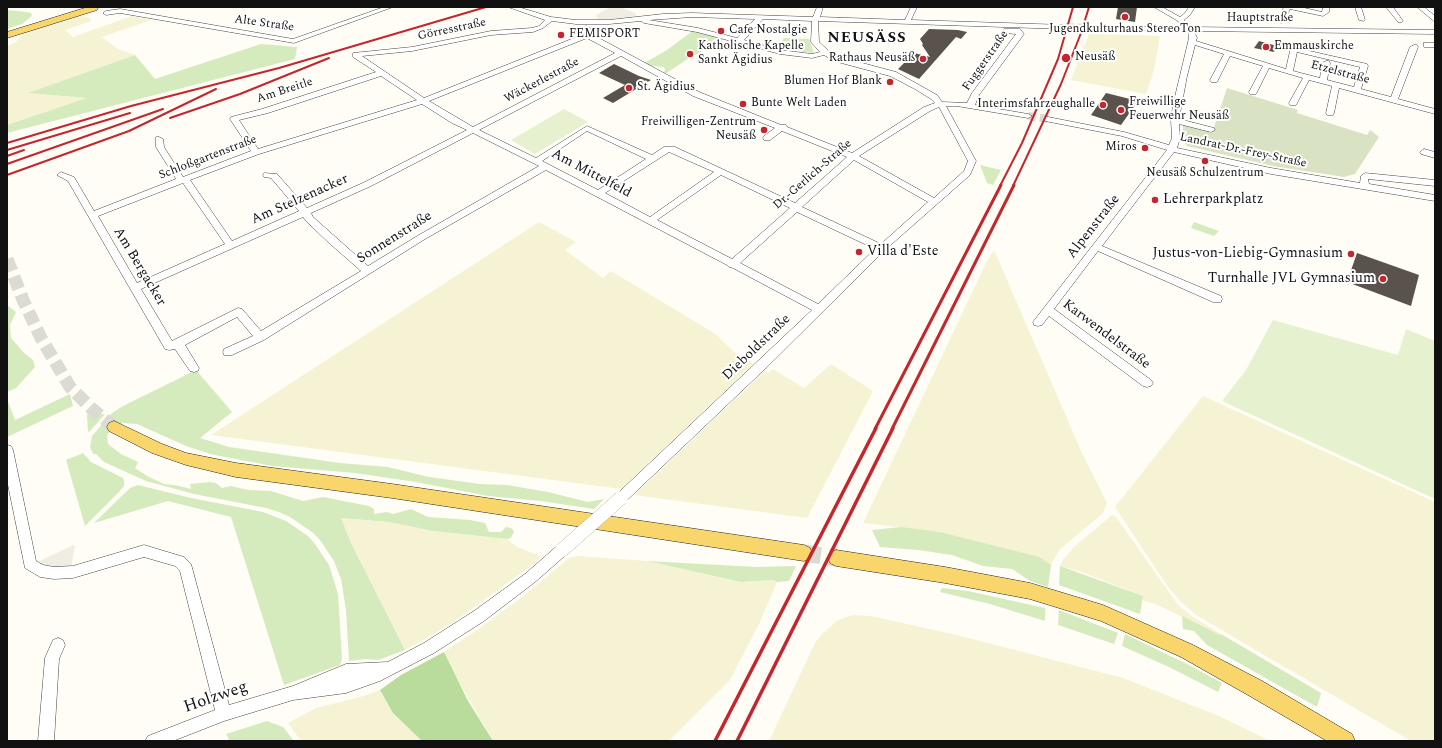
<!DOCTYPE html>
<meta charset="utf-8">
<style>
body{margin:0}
#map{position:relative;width:1442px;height:748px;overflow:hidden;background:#fffdf5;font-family:Spectral,serif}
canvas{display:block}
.frame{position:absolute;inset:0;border:8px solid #111;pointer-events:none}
</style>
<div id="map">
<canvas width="1442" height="748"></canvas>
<div class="frame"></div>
</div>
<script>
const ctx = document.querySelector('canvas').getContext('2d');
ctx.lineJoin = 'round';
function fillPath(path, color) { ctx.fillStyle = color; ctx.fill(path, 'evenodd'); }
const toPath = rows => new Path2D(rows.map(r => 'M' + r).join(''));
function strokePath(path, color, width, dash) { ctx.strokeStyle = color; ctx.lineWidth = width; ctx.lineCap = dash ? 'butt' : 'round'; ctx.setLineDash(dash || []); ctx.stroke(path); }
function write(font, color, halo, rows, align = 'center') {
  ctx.font = font + ' Spectral,serif'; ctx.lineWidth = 4; ctx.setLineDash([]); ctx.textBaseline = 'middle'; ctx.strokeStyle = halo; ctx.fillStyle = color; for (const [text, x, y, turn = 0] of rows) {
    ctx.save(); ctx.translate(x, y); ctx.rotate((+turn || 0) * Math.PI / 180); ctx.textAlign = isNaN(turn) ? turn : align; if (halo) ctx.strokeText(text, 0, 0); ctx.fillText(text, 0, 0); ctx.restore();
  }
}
const farmland = toPath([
 [79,16,88,17,92,21,65,30,73,37,132,16,151,20,102,37,118,49,135,55,29,93,88,98,7,125,7,46,16,42,23,33],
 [1089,34,1160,36,1154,70,1146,94,1071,80],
 [539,222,576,242,565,250,603,278,611,271,714,333,734,352,753,364,621,489,211,435],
 [994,250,1082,453,1107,503,1103,513,1059,550,1051,565,1040,557,940,532,863,523,986,263],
 [831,364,873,391,807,518,634,495,765,371,768,373,773,369,804,388],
 [1203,396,1435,502,1435,741,1411,741,1196,615,1180,601,1168,587,1115,507],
 [1112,515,1116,517,1131,538,1178,605,1193,617,1221,634,1220,635,1158,605,1142,600,1143,596,1082,572,1060,566,1063,560,1074,547],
 [341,518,389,522,433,531,507,539,517,547,538,555,540,559,451,624,405,650,351,543],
 [578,556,647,561,741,582,773,580,777,582,759,624,730,680,669,741,493,741,451,668,444,652,474,632,521,598,569,558],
 [853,615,871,616,961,636,1123,678,1219,716,1270,741,769,741,815,643,822,634,838,620],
 [380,690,393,713,422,741,301,741,288,723,316,708,360,697]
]);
const green = toPath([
 [7,10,27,12,31,13,32,16,22,24,7,29],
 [694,30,727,37,686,60,662,76,665,70,664,67,641,65,667,50],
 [784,38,809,39,814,53,778,49],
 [261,44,297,47,295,59,7,133,7,125,87,98,28,93,135,55,155,79],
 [980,165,1001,170,993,185,987,183],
 [1194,222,1219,231,1214,236,1191,228],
 [7,305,16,312,10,325,11,338,24,353,33,360,35,367,16,388,7,392],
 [196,370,232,412,200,438,229,447,340,463,388,467,429,477,480,484,507,485,548,492,588,502,604,499,594,509,541,501,488,496,416,482,355,473,272,466,210,454,186,446,137,424,123,423,114,427,107,435,108,444,121,454,138,462,135,468,147,476,164,484,175,485,191,489,190,484,210,482,216,483,222,488,231,486,248,490,271,491,303,501,323,497,369,506,374,509,374,514,387,512,393,514,411,509,428,517,470,520,485,523,489,532,501,532,506,527,511,528,514,531,511,538,507,539,433,531,389,522,341,518,351,543,405,650,378,660,366,659,349,661,346,610,341,579,334,561,320,540,312,532,290,517,279,512,266,508,194,494,146,481,104,462,96,454,93,454,90,447,92,436,112,413,123,406],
 [70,394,73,406,7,437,7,399,15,420],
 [87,414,105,414,90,431,88,432],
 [83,453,91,462,123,478,124,481,124,486,119,492,85,526,66,460],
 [138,485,191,498,263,512,286,521,308,536,315,544,329,565,338,594,342,659,340,665,284,685,231,517,168,501,94,523,130,488],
 [901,527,940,532,1040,557,1051,565,1048,587,1030,581,1012,569,983,566,952,555,918,550,880,547,872,530],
 [647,561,757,567,796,566,789,581,777,582,773,580,741,582],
 [1060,566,1143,596,1140,614,1059,585],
 [942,588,968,591,1045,608,1045,621,990,604,940,592],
 [1059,610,1118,633,1114,644,1058,625],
 [1182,616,1220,635,1221,634,1321,693,1317,707,1207,645,1194,631,1183,629],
 [1125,634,1187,664,1222,683,1218,692,1171,668,1122,646],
 [267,721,283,727,294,741,230,741,226,734]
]);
const forest = toPath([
 [444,652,468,701,493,741,422,741,393,713,380,690,401,675]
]);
const cemetery = toPath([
 [1227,88,1298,110,1297,113,1367,135,1370,130,1379,137,1355,174,1344,177,1273,166,1187,146,1183,140,1183,123,1212,133]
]);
const pitch = toPath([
 [564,109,588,122,535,154,511,140],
 [1273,320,1398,355,1406,329,1435,341,1435,499,1222,401,1246,370]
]);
const plaza = toPath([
 [610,7,620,7,635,13,636,16,605,20,598,19,596,16,598,14],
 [73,545,75,546,71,568,61,569,40,564,38,562]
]);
const building = toPath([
 [1118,7,1137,7,1135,22,1116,19],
 [929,29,958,30,967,32,961,39,956,37,919,79,898,69,904,63,906,63,914,53,930,57,922,45,923,44,920,39],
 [1259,41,1277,46,1274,52,1254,48],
 [614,64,639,76,651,80,613,103,603,98,625,85,599,73],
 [1106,93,1138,101,1121,125,1091,115],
 [1357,253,1419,275,1411,306,1347,282]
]);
const minorTunnel = toPath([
 [1066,27,1086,28],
 [1028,116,1048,119]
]);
const majorTunnelFar1 = toPath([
 [7,259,23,300,41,338,70,387,91,408,114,427]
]);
const majorTunnel = toPath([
 [804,553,836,558]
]);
const minor = toPath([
 [384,7,393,7,294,43,120,13,106,15,103,13,106,11,120,9,293,39,384,7],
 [508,7,518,7,551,17,576,20,609,20,663,14,692,13,813,17,817,7,823,7,820,17,905,20,911,7,917,7,911,20,1066,25,1070,27,1066,29,818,21,819,42,831,53,840,57,896,72,937,95,942,102,967,103,972,93,1016,34,1004,33,1004,29,1020,29,1024,34,979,95,975,105,1028,114,1032,116,1028,118,957,106,946,106,976,161,970,175,885,250,767,367,625,502,621,503,617,502,615,498,617,494,812,310,733,268,729,267,727,265,546,170,425,239,264,340,232,355,224,355,223,352,224,349,253,336,237,317,185,345,199,368,198,371,194,372,190,371,175,349,169,350,165,349,68,181,57,175,61,172,74,177,94,211,176,179,156,147,156,137,159,137,163,139,164,147,183,177,251,151,230,119,231,117,262,109,376,72,353,57,353,53,412,47,491,31,532,28,539,26,545,20,508,7],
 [692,17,755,19,737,38,698,28,649,20,692,17],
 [763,19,812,21,811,42,820,52,812,54,780,50,744,40,763,19],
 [552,21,576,24,609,24,641,21,644,23,697,32,780,54,812,58,824,55,834,61,890,76,915,89,931,99,935,103,924,107,852,153,787,127,786,125,781,125,699,92,597,37,591,34,590,28,586,26,582,28,584,34,424,98,362,56,412,51,491,35,533,32,543,28,552,21],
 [587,38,615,53,473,127,429,101,587,38],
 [621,56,693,96,775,128,764,136,763,138,764,140,770,140,782,131,847,157,795,203,675,147,664,147,652,155,587,126,536,158,479,130,621,56],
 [381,76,417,100,258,149,239,120,268,113,381,76],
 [422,104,452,123,467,130,365,182,307,208,277,174,264,173,263,175,264,177,271,178,299,211,232,241,190,180,259,154,422,104],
 [939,107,968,161,964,171,934,198,859,156,930,111,939,107],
 [587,131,646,159,598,190,542,161,587,131],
 [473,133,539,166,419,235,368,266,313,217,311,213,371,186,473,133],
 [669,152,714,172,650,217,605,193,669,152],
 [854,160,928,202,881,244,802,207,854,160],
 [721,175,790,208,732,259,657,220,721,175],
 [183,183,225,244,137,283,98,216,183,183],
 [797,212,875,249,818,304,740,263,797,212],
 [303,217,306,221,328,242,361,271,261,331,242,309,238,308,172,341,141,289,303,217],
 [1154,7,1162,7,1180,17,1185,13,1189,7,1195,7,1190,15,1184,20,1190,27,1435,30,1435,34,1194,31,1197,38,1196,41,1286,69,1290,51,1296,48,1367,64,1368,66,1361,89,1391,97,1410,47,1414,45,1417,45,1418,47,1398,99,1435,109,1435,114,1339,88,1334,113,1333,115,1327,115,1326,113,1332,86,1309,80,1296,105,1290,105,1289,103,1303,78,1269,68,1256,94,1250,94,1249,92,1263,66,1230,56,1217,82,1211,82,1210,80,1224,54,1195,45,1187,76,1179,119,1214,128,1215,130,1211,132,1179,124,1180,138,1177,148,1271,168,1360,183,1361,176,1365,173,1435,180,1435,186,1368,179,1369,184,1435,195,1435,201,1271,174,1174,152,1102,246,1221,296,1222,299,1221,302,1213,302,1098,251,1054,309,1151,380,1153,383,1151,386,1147,387,1143,386,1049,316,1042,325,1038,326,1034,325,1033,322,1167,150,1122,136,1045,121,1045,117,1048,117,1124,132,1169,145,1172,138,1171,120,1173,105,1189,38,1189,34,1186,31,1086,30,1082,28,1086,26,1182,27,1178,21,1154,7],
 [1297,52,1360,67,1354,87,1327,80,1330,63,1329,61,1326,61,1322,63,1320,78,1293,71,1297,52],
 [1284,7,1300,7,1322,12,1323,7,1329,7,1329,12,1323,16,1290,9,1284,21,1281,23,1278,21,1284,7],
 [1355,7,1361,7,1365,20,1364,21,1359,20,1355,7],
 [1386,7,1393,7,1403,21,1402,22,1398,22,1386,7],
 [1417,7,1424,7,1435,16,1435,22,1417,7],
 [1424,43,1435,43,1435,47,1424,47,1424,43],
 [1424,149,1435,152,1435,158,1421,154,1420,152,1424,149],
 [7,445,11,446,13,450,36,561,43,565,54,567,73,566,144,545,184,557,191,564,229,705,293,686,346,664,388,662,424,643,474,611,525,574,557,546,562,544,567,546,569,550,567,554,535,582,484,621,434,653,380,681,346,693,293,700,224,721,173,741,145,741,148,736,215,710,180,571,175,566,144,557,73,578,54,579,40,577,25,568,7,480,7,445],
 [58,638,63,640,65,645,59,659,54,741,38,741,45,658,53,640,58,638]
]);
const major = toPath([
 [88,7,98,8,97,10,7,38,7,32,88,7],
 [114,421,162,444,186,453,236,463,392,484,804,545,810,548,812,553,810,558,804,561,392,498,236,477,186,465,152,453,109,431,107,427,109,423,114,421],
 [836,550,945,567,1030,583,1103,605,1193,645,1262,681,1352,734,1355,741,1327,741,1248,695,1181,657,1101,621,1030,599,945,583,836,566,830,563,828,558,830,553,836,550]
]);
const railFar2 = toPath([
 [170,118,240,94,329,58],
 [7,143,131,106,279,68,486,7],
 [7,150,130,113],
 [7,156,24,150],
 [7,164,163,109],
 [7,175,129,131,216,89],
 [1000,186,1022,143,1058,59,1073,7],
 [1013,186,1061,84,1081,33,1089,7]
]);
const railFar1 = toPath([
 [875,429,1001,185],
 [892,429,1014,185]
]);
const rail = toPath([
 [715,741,876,428],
 [737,741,893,428]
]);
const minorBridge = toPath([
 [562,550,621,498]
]);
const markers = [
 [1125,17,4,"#c4262e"],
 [721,31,4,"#c4262e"],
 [561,35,4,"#c4262e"],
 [1266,47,4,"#c4262e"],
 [690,54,4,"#c4262e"],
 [1066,58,5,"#c4262e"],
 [923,59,4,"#c4262e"],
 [890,82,4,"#c4262e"],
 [629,88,4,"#c4262e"],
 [743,104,4,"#c4262e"],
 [1103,105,4,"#c4262e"],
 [1121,110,4,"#c4262e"],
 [764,130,4,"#c4262e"],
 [1145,148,4,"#c4262e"],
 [1205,161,4,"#c4262e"],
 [1155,200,4,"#c4262e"],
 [859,252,4,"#c4262e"],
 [1351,254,4,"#c4262e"],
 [1383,279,4,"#c4262e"]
];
const farStreetnames = [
 ["Hauptstraße",1260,19],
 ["Alte Straße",264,24,8],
 ["Görresstraße",452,30,-12],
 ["Fuggerstraße",986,61,-55],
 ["Etzelstraße",1340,73,15],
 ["Wäckerlestraße",542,81,-28],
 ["Am Breitle",285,91,-18],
 ["Landrat-Dr.-Frey-Straße",1243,151,12],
 ["Schloßgartenstraße",208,158,-21],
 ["Dr.-Gerlich-Straße",813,175,-41]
];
const farPoinames = [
 ["Jugendkulturhaus StereoTon",1125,30,"center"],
 ["Cafe Nostalgie",729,31],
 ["FEMISPORT",569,35],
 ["Katholische Kapelle",698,47],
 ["Sankt Ägidius",698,61],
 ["Emmauskirche",1274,47],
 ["Neusäß",1075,58],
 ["Rathaus Neusäß",915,59,"right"],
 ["Blumen Hof Blank",882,82,"right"],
 ["St. Ägidius",637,88],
 ["Freiwillige",1129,103],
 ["Feuerwehr Neusäß",1129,117],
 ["Bunte Welt Laden",751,104],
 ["Interimsfahrzeughalle",1095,105,"right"],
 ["Freiwilligen-Zentrum",756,123,"right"],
 ["Neusäß",756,137,"right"],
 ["Miros",1137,148,"right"],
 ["Neusäß Schulzentrum",1205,174,"center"]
];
const streetNames = [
 ["Am Mittelfeld",591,174,28],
 ["Am Stelzenacker",300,200,-24],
 ["Alpenstraße",1094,227,-52],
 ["Sonnenstraße",395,238,-32],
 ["Am Bergacker",139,267,59],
 ["Karwendelstraße",1106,335,37],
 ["Dieboldstraße",757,348,-44]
];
const poiNames = [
 ["Lehrerparkplatz",1163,200],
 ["Villa d'Este",867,252],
 ["Justus-von-Liebig-Gymnasium",1343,254,"right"],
 ["Turnhalle JVL Gymnasium",1375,279,"right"]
];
const farDistrictnames = [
 ["NEUSÄSS",867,39]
];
const nearStreetnames = [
 ["Holzweg",216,698,-19]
];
fillPath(farmland, '#f6f3d4');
fillPath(green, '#d5ebbd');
fillPath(forest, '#b9dc9c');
fillPath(cemetery, '#d9e3c4');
fillPath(pitch, '#e6f2cf');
fillPath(plaza, '#f1ede2');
fillPath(building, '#5a524d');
strokePath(minorTunnel, '#dbdad3', 8, [8, 4]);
strokePath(majorTunnelFar1, '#dbdad3', 13, [13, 6]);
strokePath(majorTunnel, '#dbdad3', 17, [17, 8]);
strokePath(minor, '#444', 1);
strokePath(major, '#222', 1);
fillPath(minor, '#fff');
fillPath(major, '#f9d66b');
strokePath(railFar2, '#c4262e', 2);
strokePath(railFar1, '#c4262e', 3);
strokePath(rail, '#c4262e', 3.5);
strokePath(minorBridge, '#444', 14, []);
strokePath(minorBridge, '#fff', 14);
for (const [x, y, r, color] of markers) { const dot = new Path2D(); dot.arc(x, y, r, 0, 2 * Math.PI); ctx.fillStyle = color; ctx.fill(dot); strokePath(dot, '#fff', 1.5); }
write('12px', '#111', '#fff', farStreetnames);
write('12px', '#111', '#fff', farPoinames, 'left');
write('14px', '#111', '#fff', streetNames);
write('14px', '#111', '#fff', poiNames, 'left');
ctx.letterSpacing = '1px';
write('bold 15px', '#111', '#fff', farDistrictnames);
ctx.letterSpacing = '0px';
write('17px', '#111', '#fff', nearStreetnames);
</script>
